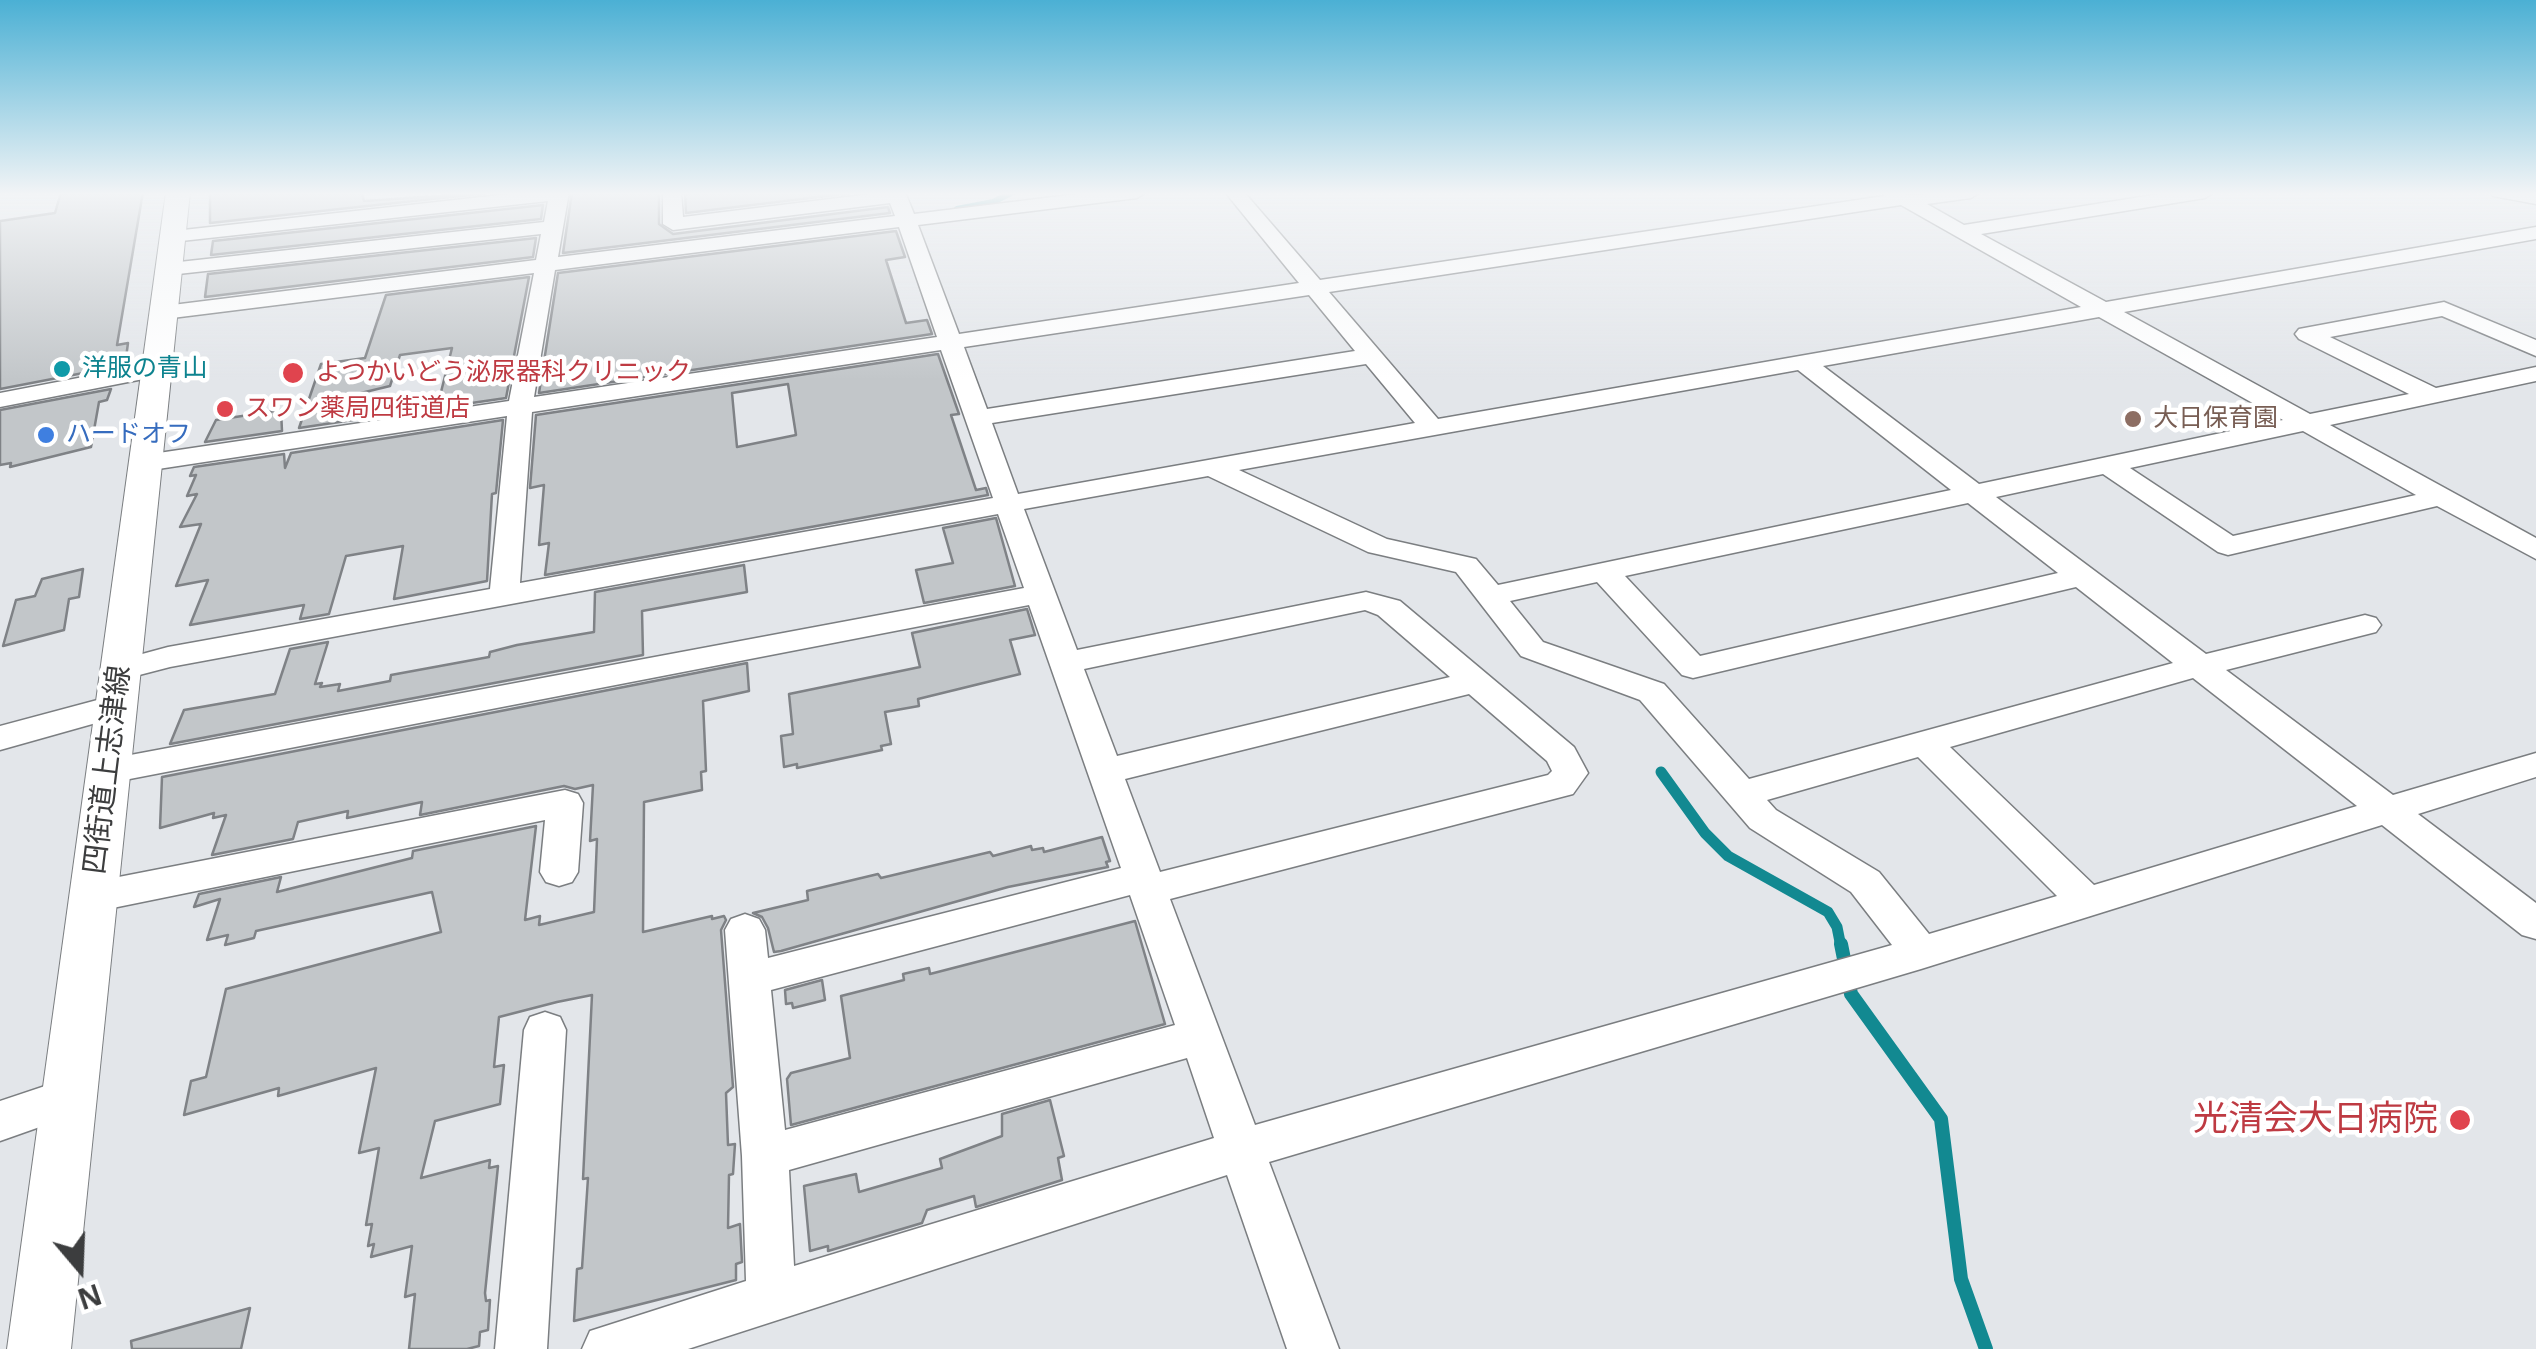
<!DOCTYPE html>
<meta charset="utf-8">
<style>
body{margin:0}
#map{position:relative;width:2536px;height:1349px;overflow:hidden;background:#e3e6ea;font-family:"Open Sans",sans-serif}
canvas{display:block}
.north{position:absolute;left:30px;top:1219px;width:100px;height:100px;-webkit-text-stroke:8px #fff;paint-order:stroke;rotate:161deg;font-size:28px;font-weight:700;line-height:40px;text-align:center;color:#3c3d3e}
.north::after{content:'';display:block;margin:auto;width:35px;height:45px;background:#3c3d3e;clip-path:polygon(50% 0,100% 100%,50% 72%,0 100%)}
</style>
<div id="map">
<canvas width="2536" height="1349"></canvas>
<div class="north">N</div>
</div>
<script>
const ctx = document.querySelector('canvas').getContext('2d');
ctx.lineJoin = 'round';
const toPath = rows => new Path2D(rows.map(r => 'M' + r).join(''));
function strokePath(path, color, width, dash) { ctx.strokeStyle = color; ctx.lineWidth = width; ctx.lineCap = dash ? 'butt' : 'round'; ctx.setLineDash(dash || []); ctx.stroke(path); }
function fillPath(path, color) { ctx.fillStyle = color; ctx.fill(path, 'evenodd'); }
function write(font, color, halo, rows, align = 'center') {
  ctx.font = font + ' "Open Sans","Noto Sans JP",sans-serif'; ctx.lineWidth = 9; ctx.setLineDash([]); ctx.textBaseline = 'middle'; ctx.strokeStyle = halo; ctx.fillStyle = color; for (const [text, x, y, turn = 0] of rows) {
    ctx.save(); ctx.translate(x, y); ctx.rotate((+turn || 0) * Math.PI / 180); ctx.textAlign = isNaN(turn) ? turn : align; if (halo) ctx.strokeText(text, 0, 0); ctx.fillText(text, 0, 0); ctx.restore();
  }
}
const streamFar2 = toPath([
 [957,209,993,202,1013,192]
]);
const streamFar1 = toPath([
 [1661,772,1705,833,1728,856,1828,912,1837,927,1841,947]
]);
const stream = toPath([
 [1841,944,1851,994,1941,1119,1961,1279,1986,1349]
]);
const building = toPath([
 [61,192,143,192,117,345,128,343,125,365,0,389,0,221,55,213,61,192],
 [210,192,362,192,364,201,497,192,210,223,210,192],
 [572,192,659,192,659,224,673,234,888,207,890,213,563,253,572,192],
 [685,192,860,192,686,213,685,192],
 [543,205,541,219,211,255,213,241,543,205],
 [896,231,905,257,886,260,906,323,927,320,932,334,539,393,558,273,896,231],
 [536,238,533,257,205,297,208,274,536,238],
 [529,277,506,398,437,408,452,348,400,355,390,386,361,393,353,420,299,428,321,364,365,358,386,295,529,277],
 [938,354,959,414,951,415,976,490,986,488,988,495,545,575,549,543,539,545,544,485,530,488,536,415,938,354],
 [788,384,796,435,737,447,732,393,788,384],
 [111,389,107,400,99,402,91,447,10,467,11,463,0,465,0,410,111,389],
 [281,410,282,431,205,442,216,420,281,410],
 [503,420,496,493,492,494,487,581,394,599,403,546,346,556,329,614,300,619,304,605,190,625,208,580,176,586,201,524,180,527,197,494,187,496,196,475,190,476,194,467,284,454,285,468,291,453,503,420],
 [996,518,1015,586,924,603,916,570,953,563,943,528,996,518],
 [744,565,747,592,642,611,643,655,170,744,184,710,275,694,290,649,328,642,315,684,322,683,320,687,340,684,338,691,390,681,391,675,489,657,490,652,517,645,594,632,595,592,744,565],
 [83,569,79,597,69,599,64,630,3,646,16,600,35,596,42,579,83,569],
 [1027,609,1035,635,1010,640,1020,674,918,699,919,706,885,712,891,744,881,746,882,750,797,768,797,764,784,767,781,736,793,734,789,694,920,667,912,633,1027,609],
 [747,663,749,691,703,701,706,771,701,772,702,790,644,802,643,932,712,916,712,919,724,916,726,920,721,930,733,1087,726,1093,728,1145,735,1144,733,1174,729,1175,728,1228,740,1224,742,1262,736,1264,736,1280,574,1321,577,1269,582,1268,588,1178,583,1179,592,995,557,1002,499,1017,494,1067,504,1065,500,1104,435,1121,421,1178,490,1160,489,1168,498,1166,485,1293,486,1301,490,1300,488,1330,480,1332,479,1346,467,1349,409,1349,415,1294,405,1297,412,1246,371,1257,374,1244,368,1246,372,1224,366,1225,379,1148,359,1153,376,1068,278,1096,279,1088,184,1115,191,1081,206,1077,226,989,441,932,432,892,256,931,254,938,225,945,228,935,207,940,220,899,194,907,199,894,281,877,277,892,412,858,413,851,536,826,525,920,540,916,539,925,594,912,597,839,590,841,593,785,575,789,564,786,420,815,422,802,347,818,348,811,298,822,293,839,212,855,226,815,213,818,214,813,160,828,162,777,747,663],
 [1102,837,1110,861,1106,862,1108,867,1008,887,781,951,774,952,768,928,762,917,753,913,808,900,807,891,878,874,881,878,990,852,993,856,1031,846,1032,850,1043,848,1044,852,1102,837],
 [1135,921,1165,1024,791,1125,787,1079,791,1073,850,1058,841,996,904,980,903,974,929,968,930,974,1135,921],
 [822,980,825,1000,793,1008,792,1003,786,1004,785,990,822,980],
 [1050,1100,1064,1156,1058,1158,1062,1180,976,1207,974,1196,927,1210,922,1223,828,1251,828,1246,810,1251,804,1186,856,1174,859,1192,942,1168,940,1159,1002,1136,1002,1114,1050,1100],
 [250,1308,241,1349,132,1349,131,1341,250,1308]
]);
const minor = toPath([
 [527,192,569,192,558,257,895,216,890,203,673,230,663,224,663,192,681,192,683,217,887,192,905,192,914,214,1094,192,1146,192,1137,198,918,225,959,334,1299,283,1225,192,1244,192,1320,280,1884,196,1882,192,1911,195,1980,192,1971,198,1927,204,1964,225,2172,192,2214,192,2205,198,1981,234,2106,302,2536,227,2536,239,2124,312,2310,414,2409,394,2299,339,2295,334,2299,329,2444,302,2536,340,2536,356,2442,316,2330,337,2436,388,2536,367,2536,381,2330,425,2536,538,2536,559,2437,506,2228,555,2218,552,2103,474,1996,497,2206,654,2365,615,2376,618,2381,625,2376,632,2226,670,2393,795,2536,753,2536,777,2418,814,2536,903,2536,939,2522,935,2382,825,1921,969,1269,1162,1339,1349,1287,1349,1227,1175,688,1349,582,1349,590,1331,746,1281,742,1156,725,930,731,919,745,914,759,919,765,930,768,958,1121,868,1029,605,109,783,97,780,91,771,97,762,109,759,1024,588,998,514,170,667,120,680,109,677,104,670,109,663,168,647,490,589,507,416,145,471,132,463,145,455,509,401,534,273,164,319,156,317,153,312,156,307,536,260,541,234,169,275,158,269,161,264,544,222,548,201,172,242,162,236,165,232,527,192],
 [1901,205,2081,307,1438,419,1329,292,1901,205],
 [899,227,937,337,534,397,555,270,899,227],
 [1309,295,1355,351,987,409,964,347,1309,295],
 [2099,317,2283,420,1979,484,1823,366,2099,317],
 [941,350,993,498,520,583,532,412,941,350],
 [1366,364,1415,423,1018,494,992,423,1366,364],
 [1798,370,1951,490,1498,585,1476,559,1387,539,1239,470,1798,370],
 [2303,431,2416,495,2233,536,2130,468,2303,431],
 [1208,476,1368,552,1456,572,1521,656,1640,700,1750,828,1851,892,1892,945,1255,1125,1170,899,1573,794,1588,773,1574,747,1400,601,1366,592,1077,650,1024,509,1208,476],
 [1968,503,2058,573,1700,656,1625,576,1968,503],
 [1597,582,1682,675,1693,678,2076,587,2173,663,1749,779,1664,684,1543,642,1510,601,1597,582],
 [1365,610,1378,615,1450,677,1117,756,1084,669,1365,610],
 [2193,678,2357,806,2094,885,1950,747,2193,678],
 [1469,694,1547,761,1552,771,1548,775,1160,872,1125,779,1469,694],
 [1918,757,2057,896,1929,934,1879,872,1776,810,1767,800,1918,757],
 [1130,895,1175,1025,785,1130,771,990,1130,895],
 [1187,1058,1214,1138,794,1266,789,1170,1187,1058],
 [2490,192,2536,192,2536,204,2493,196,2490,192],
 [156,363,164,365,168,370,164,375,0,407,0,393,156,363],
 [116,695,128,698,133,706,128,714,0,750,0,726,116,695],
 [565,790,578,794,583,803,578,872,572,882,559,886,546,882,540,872,545,820,93,912,79,907,74,897,79,887,93,882,565,790],
 [545,1012,560,1017,566,1030,547,1349,495,1349,524,1030,530,1017,545,1012],
 [69,1078,85,1083,91,1097,85,1111,0,1141,0,1101,69,1078]
]);
const major = toPath([
 [166,192,190,192,71,1349,7,1349,166,192]
]);
const markers = [
 [62,369,10,"#0f9aa8"],
 [293,373,12,"#e0444e"],
 [225,409,10,"#e0444e"],
 [2133,419,10,"#8d6e63"],
 [46,435,10,"#3f7fe0"],
 [2460,1120,12,"#e0444e"]
];
const farCulturenames = [
 ["洋服の青山",82,369]
];
const farHealthnames = [
 ["よつかいどう泌尿器科クリニック",316,373],
 ["スワン薬局四街道店",245,409]
];
const farEducationnames = [
 ["大日保育園",2153,419]
];
const farShopnames = [
 ["ハードオフ",66,435]
];
const streetNames = [
 ["四街道上志津線",108,770,-83]
];
const nearHealthnames = [
 ["光清会大日病院",2438,1120]
];
strokePath(streamFar2, '#128991', 6);
strokePath(streamFar1, '#128991', 11);
strokePath(stream, '#128991', 14);
fillPath(building, '#c2c6c9');
strokePath(building, '#7f8286', 2.5);
strokePath(minor, '#7b7e81', 3);
strokePath(major, '#7b7e81', 2);
fillPath(minor, '#fff');
fillPath(major, '#fff');
const sky = ctx.createLinearGradient(0, 0, 0, 380);
sky.addColorStop(0, '#4bb0d4');
sky.addColorStop(0.51, '#f2f4f6');
sky.addColorStop(1, '#f2f4f600');
ctx.fillStyle = sky;
ctx.fillRect(0, 0, 2536, 380);
for (const [x, y, r, color] of markers) { const dot = new Path2D(); dot.arc(x, y, r, 0, 2 * Math.PI); ctx.fillStyle = color; ctx.fill(dot); strokePath(dot, '#fff', 4); }
write('25px', '#0d838f', '#fff', farCulturenames, 'left');
write('25px', '#be3a42', '#fff', farHealthnames, 'left');
write('25px', '#785e54', '#fff', farEducationnames, 'left');
write('25px', '#366cbe', '#fff', farShopnames, 'left');
write('30px', '#3c3d3e', '#fff', streetNames);
write('35px', '#be3a42', '#fff', nearHealthnames, 'right');
</script>
